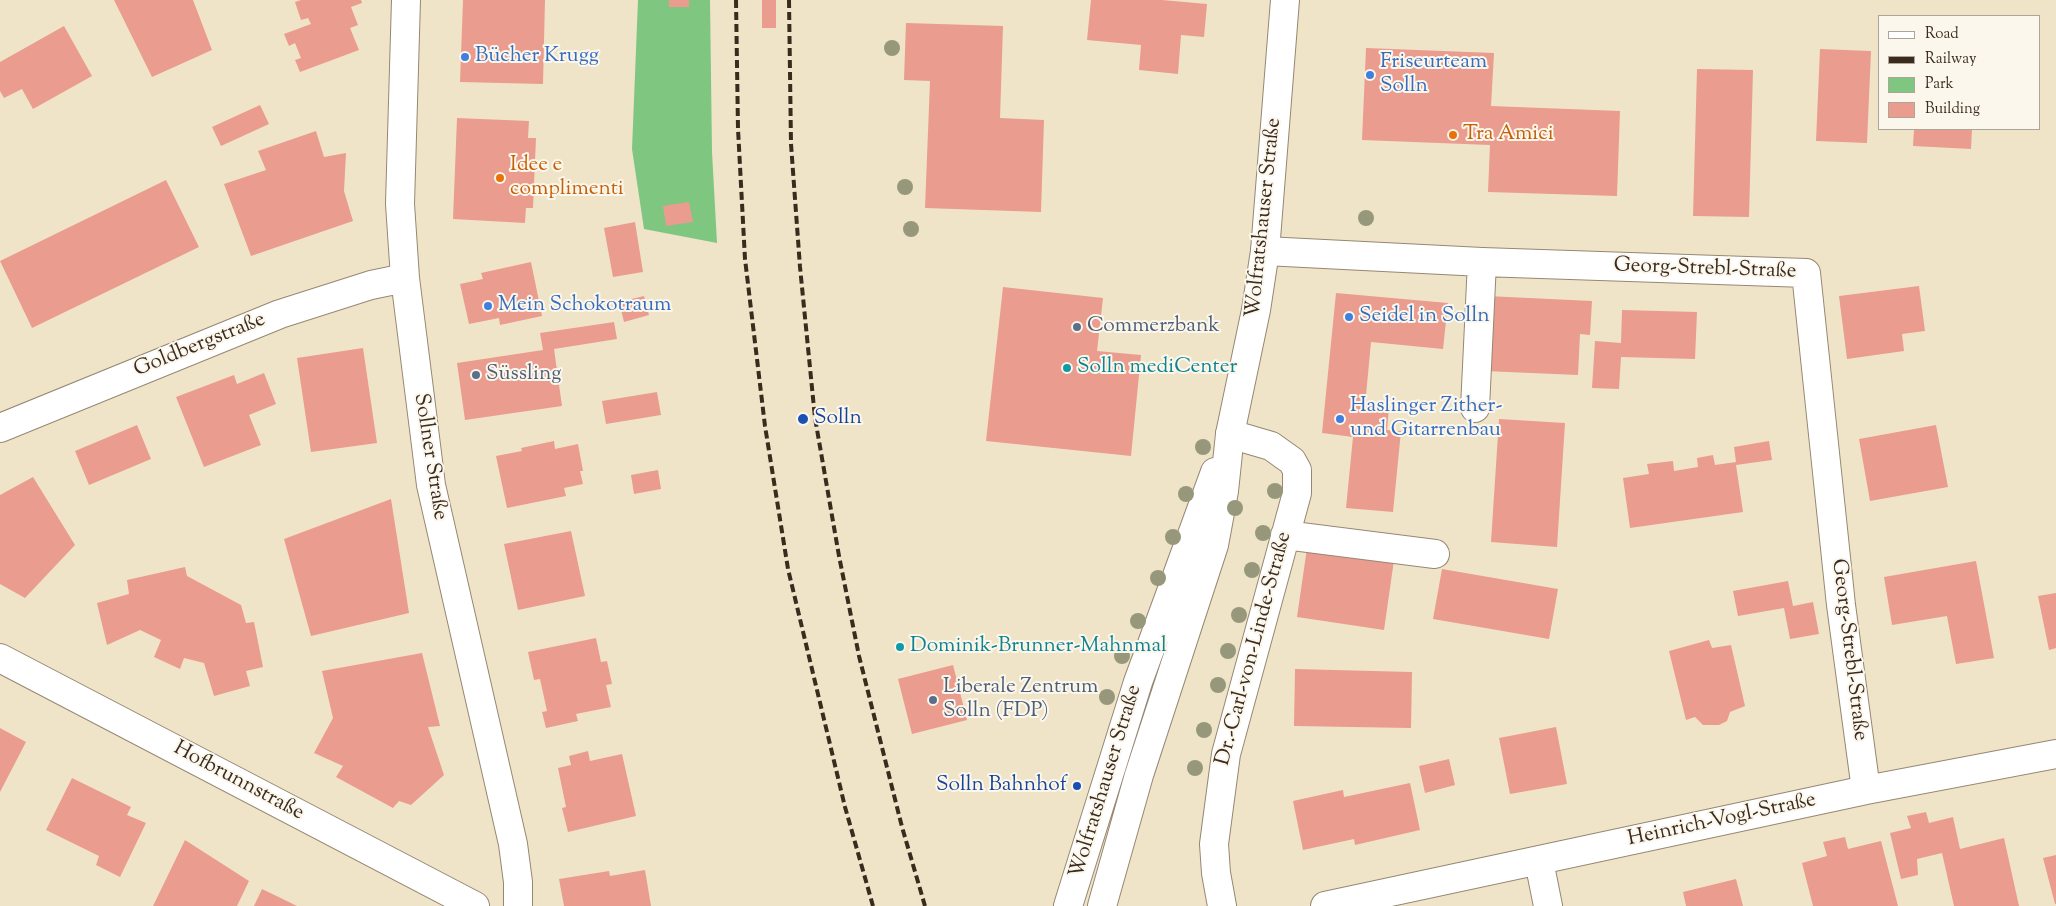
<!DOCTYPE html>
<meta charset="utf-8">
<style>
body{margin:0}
#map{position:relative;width:2056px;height:906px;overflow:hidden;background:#f0e4c8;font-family:"Sorts Mill Goudy",serif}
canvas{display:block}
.legend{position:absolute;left:1878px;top:15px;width:162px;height:115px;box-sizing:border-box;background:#fbf7ec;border:1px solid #aea59a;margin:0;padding:6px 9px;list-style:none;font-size:15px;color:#3b2a1e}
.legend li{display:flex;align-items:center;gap:10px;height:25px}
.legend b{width:25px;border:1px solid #aea59a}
</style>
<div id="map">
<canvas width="2056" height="906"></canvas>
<ul class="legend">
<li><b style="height:6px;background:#fff"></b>Road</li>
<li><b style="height:6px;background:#3b2a1e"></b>Railway</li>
<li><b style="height:14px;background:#7fc681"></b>Park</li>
<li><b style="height:14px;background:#ea9c8f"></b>Building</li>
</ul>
</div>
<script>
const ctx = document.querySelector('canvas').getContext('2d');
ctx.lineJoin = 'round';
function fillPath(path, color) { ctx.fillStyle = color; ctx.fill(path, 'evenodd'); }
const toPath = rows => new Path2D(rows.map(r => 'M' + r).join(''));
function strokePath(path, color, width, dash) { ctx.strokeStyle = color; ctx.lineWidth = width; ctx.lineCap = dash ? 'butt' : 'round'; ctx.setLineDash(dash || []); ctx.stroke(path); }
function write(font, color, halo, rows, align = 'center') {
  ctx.font = font + ' "Sorts Mill Goudy",serif'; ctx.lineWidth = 4; ctx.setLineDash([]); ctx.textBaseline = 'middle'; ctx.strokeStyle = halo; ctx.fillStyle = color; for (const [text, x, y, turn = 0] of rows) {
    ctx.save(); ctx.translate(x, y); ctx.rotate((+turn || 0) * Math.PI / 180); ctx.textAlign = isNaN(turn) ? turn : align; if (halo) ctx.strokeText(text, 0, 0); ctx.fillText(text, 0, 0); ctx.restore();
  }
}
const green = toPath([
 [638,0,710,0,712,152,717,243,644,229,632,149]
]);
const building = toPath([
 [114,0,193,0,212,50,152,77],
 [301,0,361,0,362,3,351,7,358,25,350,28,359,50,300,72,295,60,301,58,295,43,289,46,284,34,311,24,308,18,301,20,295,2],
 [463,0,545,0,543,84,460,82],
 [669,0,689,0,689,7,669,7],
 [762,0,776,0,776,28,762,28],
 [1091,0,1162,0,1207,4,1204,37,1181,35,1178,74,1139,70,1141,45,1087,40],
 [906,23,1003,26,1000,118,1044,120,1041,212,925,208,930,81,904,80],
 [64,26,92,76,33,109,22,89,4,98,0,91,0,62],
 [1366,48,1494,53,1491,106,1620,111,1617,196,1488,192,1490,145,1362,140],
 [1820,49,1871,51,1867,143,1816,141],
 [1697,69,1753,70,1749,217,1693,216],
 [260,105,269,124,221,146,212,127],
 [457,118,529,121,528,138,536,138,533,208,526,208,525,223,453,219],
 [1914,129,1972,129,1971,149,1913,146],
 [316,131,324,157,346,153,344,191,353,221,251,256,224,184,266,170,258,151],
 [166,180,199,247,32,328,0,261],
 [689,202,693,222,666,226,663,206],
 [635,222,643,272,613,277,604,228],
 [531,262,542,316,500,325,499,318,469,324,460,284,483,279,481,273],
 [1919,286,1925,331,1902,334,1904,351,1847,359,1839,296],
 [1003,287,1103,298,1097,351,1141,355,1131,456,986,441],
 [1336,293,1448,303,1443,349,1371,342,1365,406,1389,408,1387,430,1401,431,1393,512,1346,508,1353,437,1322,433],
 [644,296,649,315,624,322,619,302],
 [1487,296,1592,301,1590,335,1580,334,1578,375,1484,371],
 [1622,310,1697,312,1695,359,1621,357,1619,389,1592,388,1595,341,1621,343],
 [614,322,617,339,554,349,562,406,465,420,457,363,543,350,540,333],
 [363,348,377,443,311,452,297,358],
 [264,373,276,404,249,415,261,445,204,467,176,397,234,375,237,384],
 [657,392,661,415,606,424,602,401],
 [1499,419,1565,423,1557,547,1491,542],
 [137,425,151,459,89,485,75,451],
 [1936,425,1948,487,1870,501,1859,439],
 [554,441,555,449,578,444,583,471,580,471,583,484,564,488,566,496,507,508,496,456,522,451,521,448],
 [1769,441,1772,460,1736,465,1743,512,1630,528,1623,478,1649,474,1647,464,1673,461,1674,471,1698,467,1697,458,1713,455,1715,465,1736,462,1734,447],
 [658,470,661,489,634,494,631,475],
 [33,477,75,545,25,598,0,584,0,495],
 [391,499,409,613,311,636,284,539],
 [571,531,585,596,518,610,504,544],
 [1307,548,1394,560,1384,630,1297,617],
 [1976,561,1994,658,1956,664,1947,616,1892,625,1884,577],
 [185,567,187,576,241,605,246,623,254,622,263,667,246,671,250,686,214,696,204,663,184,658,180,669,154,657,161,640,140,630,107,645,97,603,129,594,127,580],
 [1442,569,1558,589,1549,639,1433,619],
 [1788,581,1793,606,1813,602,1819,634,1790,639,1784,608,1738,616,1733,591],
 [2056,593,2056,648,2049,650,2038,596],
 [596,638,601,662,607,661,612,684,606,685,611,707,576,714,578,721,546,728,542,712,547,711,540,679,534,680,528,652],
 [1709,640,1712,648,1731,645,1745,706,1730,712,1727,721,1719,725,1703,725,1695,717,1686,720,1669,651],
 [422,653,440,726,428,727,444,775,411,805,399,801,393,808,336,777,343,766,314,753,333,718,322,671],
 [953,665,967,720,912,734,898,679],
 [1295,669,1412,672,1411,728,1294,726],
 [1556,727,1567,784,1510,794,1499,738],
 [0,728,26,742,0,792],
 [588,751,590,761,622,754,636,816,568,832,562,808,566,807,558,768,571,765,569,756],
 [1449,759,1455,785,1425,793,1419,766],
 [72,778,131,807,127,815,146,823,120,877,96,865,99,856,46,830],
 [1410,783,1420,830,1355,845,1354,839,1303,850,1293,801,1343,790,1344,797],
 [1926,812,1929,823,1953,817,1960,849,2004,838,2019,906,1954,906,1942,853,1917,859,1918,875,1901,879,1890,833,1911,828,1907,816],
 [1845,837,1848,849,1881,841,1898,906,1813,906,1802,863,1827,856,1823,842],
 [185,840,249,881,237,906,153,906],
 [2056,855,2056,904,2055,904,2043,858],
 [645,870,651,906,564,906,559,879,609,871,610,876],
 [1736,879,1743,906,1686,906,1683,892],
 [262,889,291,903,297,906,254,906]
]);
const minor = toPath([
 [406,0,400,204,405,278,431,485,513,844,518,882,518,906],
 [1265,251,1482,262,1806,273,1841,605,1866,790],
 [1475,408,1482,262],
 [0,428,280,314,371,285,405,278],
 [1285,535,1435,554],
 [0,658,475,906],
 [1539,861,1548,906],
 [1222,906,1216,873,1214,844,1226,754,1297,493,1297,470,1292,461,1271,446,1230,434],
 [1325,906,1866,790,2056,754]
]);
const major = toPath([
 [1068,906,1138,682,1215,472],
 [1102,906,1139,775,1214,545,1224,491,1230,434,1256,310,1265,251,1285,0]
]);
const rail = toPath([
 [736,0,738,129,745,259,765,426,788,569,845,807,873,906],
 [789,0,791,144,800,267,815,418,839,556,859,656,902,827,925,906]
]);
const trees = [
 [892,48],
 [905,187],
 [1366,218],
 [911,229],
 [1203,447],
 [1275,491],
 [1186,494],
 [1235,508],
 [1263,533],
 [1173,537],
 [1252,570],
 [1158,578],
 [1239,615],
 [1138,621],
 [1228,651],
 [1122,656],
 [1218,685],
 [1107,697],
 [1204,730],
 [1195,768]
];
const markers = [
 [465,57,5,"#3f7fe0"],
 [1370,75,5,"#3f7fe0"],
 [1453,135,5,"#e8710a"],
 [500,178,5,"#e8710a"],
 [488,306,5,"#3f7fe0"],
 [1349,317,5,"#3f7fe0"],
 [1077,327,5,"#5c6f8a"],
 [1067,368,5,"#0f9aa8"],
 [476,375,5,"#5c6f8a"],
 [803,419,6,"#1a4fb4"],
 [1340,419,5,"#3f7fe0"],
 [900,647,5,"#0f9aa8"],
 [933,700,5,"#5c6f8a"],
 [1077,786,5,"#1a4fb4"]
];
const shopNames = [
 ["Bücher Krugg",475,57],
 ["Friseurteam",1380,63],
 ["Solln",1380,87],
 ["Mein Schokotraum",498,306],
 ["Seidel in Solln",1359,317],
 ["Haslinger Zither-",1350,407],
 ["und Gitarrenbau",1350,431]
];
const foodNames = [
 ["Tra Amici",1463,135],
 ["Idee e",510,166],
 ["complimenti",510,190]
];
const streetNames = [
 ["Wolfratshauser Straße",1265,218,-84],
 ["Georg-Strebl-Straße",1705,270,2],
 ["Goldbergstraße",200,346,-22],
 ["Sollner Straße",429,457,81],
 ["Dr.-Carl-von-Linde-Straße",1255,649,-75],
 ["Georg-Strebl-Straße",1848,650,83],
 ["Hofbrunnstraße",238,782,28],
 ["Wolfratshauser Straße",1107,782,-73],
 ["Heinrich-Vogl-Straße",1722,821,-12]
];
const serviceNames = [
 ["Commerzbank",1087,327],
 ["Süssling",486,375],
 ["Liberale Zentrum",943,688],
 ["Solln (FDP)",943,712]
];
const cultureNames = [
 ["Solln mediCenter",1077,368],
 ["Dominik-Brunner-Mahnmal",910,647]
];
const transitNames = [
 ["Solln",814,419],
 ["Solln Bahnhof",1067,786,"right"]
];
fillPath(green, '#7fc681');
fillPath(building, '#ea9c8f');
strokePath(minor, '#968773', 30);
strokePath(major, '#968773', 30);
strokePath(minor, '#fff', 28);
strokePath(major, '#fff', 28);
strokePath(rail, '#3b2a1e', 4, [8, 4]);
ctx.fillStyle = '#97987b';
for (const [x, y] of trees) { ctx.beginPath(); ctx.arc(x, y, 8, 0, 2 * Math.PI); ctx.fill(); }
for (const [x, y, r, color] of markers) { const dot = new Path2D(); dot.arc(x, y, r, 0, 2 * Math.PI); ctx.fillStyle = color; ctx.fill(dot); strokePath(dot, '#fbf7ec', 2); }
write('21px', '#366cbe', '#fbf7ec', shopNames, 'left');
write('21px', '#c56008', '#fbf7ec', foodNames, 'left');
write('21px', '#3b2a1e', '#fbf7ec', streetNames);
write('21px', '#4e5e75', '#fbf7ec', serviceNames, 'left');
write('21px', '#0d838f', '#fbf7ec', cultureNames, 'left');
write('21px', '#164399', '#fbf7ec', transitNames, 'left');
</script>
